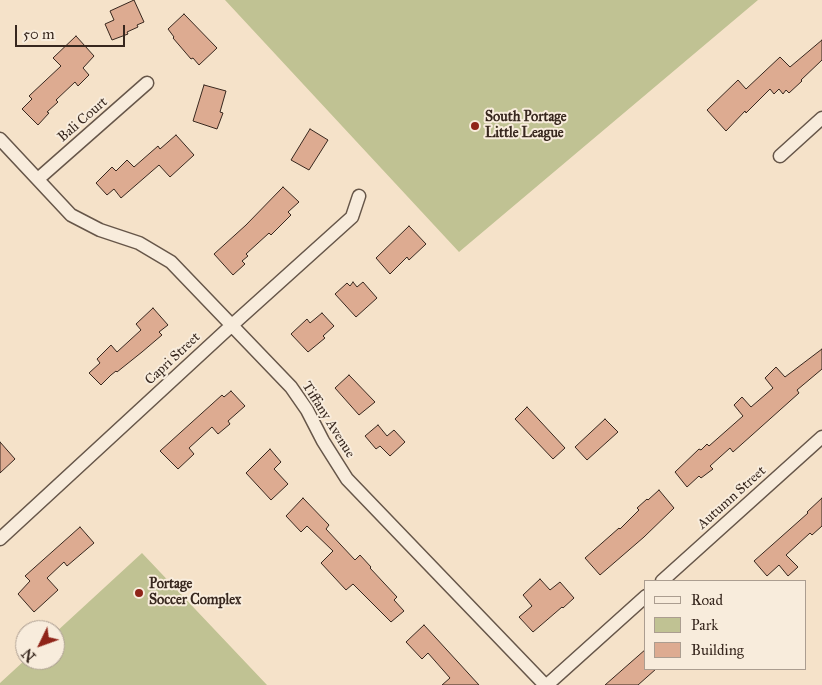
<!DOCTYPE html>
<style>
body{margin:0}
#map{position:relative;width:822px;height:685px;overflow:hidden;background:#f5e2c9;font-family:"IM FELL Great Primer",serif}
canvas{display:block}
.legend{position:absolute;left:644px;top:580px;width:162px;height:90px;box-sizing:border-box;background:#f8ecdc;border:1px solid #ab9d90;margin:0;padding:6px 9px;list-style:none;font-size:15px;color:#37271e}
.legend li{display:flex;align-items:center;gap:10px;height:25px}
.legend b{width:25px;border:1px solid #ab9d90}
.north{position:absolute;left:15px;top:620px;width:50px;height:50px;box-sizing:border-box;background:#f8ecdc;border:1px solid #ab9d90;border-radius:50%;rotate:228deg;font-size:14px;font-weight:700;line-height:20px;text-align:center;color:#37271e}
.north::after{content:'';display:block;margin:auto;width:18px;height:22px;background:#8f2418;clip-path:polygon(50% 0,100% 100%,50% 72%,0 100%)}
.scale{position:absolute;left:15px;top:25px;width:110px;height:22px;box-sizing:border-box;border:2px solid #37271e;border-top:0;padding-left:6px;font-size:15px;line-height:18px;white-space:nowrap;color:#37271e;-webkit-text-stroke:4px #f8ecdc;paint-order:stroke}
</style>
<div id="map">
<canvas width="822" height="685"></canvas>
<ul class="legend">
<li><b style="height:6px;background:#f8ecdc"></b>Road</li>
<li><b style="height:14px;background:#c0c293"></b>Park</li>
<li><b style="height:14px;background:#ddab91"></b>Building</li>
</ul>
<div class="north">N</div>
<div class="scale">50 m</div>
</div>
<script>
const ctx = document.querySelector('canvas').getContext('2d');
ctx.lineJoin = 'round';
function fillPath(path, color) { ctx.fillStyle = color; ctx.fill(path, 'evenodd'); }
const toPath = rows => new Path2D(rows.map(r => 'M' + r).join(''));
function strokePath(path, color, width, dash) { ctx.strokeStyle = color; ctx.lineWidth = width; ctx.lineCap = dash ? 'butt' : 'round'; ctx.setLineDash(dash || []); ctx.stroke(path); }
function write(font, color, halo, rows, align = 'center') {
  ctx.font = font + ' "IM FELL Great Primer",serif'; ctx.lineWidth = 4; ctx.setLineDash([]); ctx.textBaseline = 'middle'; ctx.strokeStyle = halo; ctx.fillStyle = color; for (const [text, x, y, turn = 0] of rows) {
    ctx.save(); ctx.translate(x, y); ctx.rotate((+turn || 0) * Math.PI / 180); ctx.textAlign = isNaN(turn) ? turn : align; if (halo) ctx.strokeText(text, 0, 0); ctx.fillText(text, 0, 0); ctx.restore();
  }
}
const green = toPath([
 [225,0,758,0,459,252],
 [142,553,267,685,0,685,0,683,25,660,55,660,55,633]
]);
const building = toPath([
 [134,0,144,22,137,25,138,27,127,32,128,34,112,40,105,24,114,20,110,11,134,0],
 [184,14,217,48,199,65,193,58,191,59,173,38,174,37,168,29,184,14],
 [76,36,94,56,83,68,89,75,78,86,75,82,56,100,58,102,47,112,49,113,38,125,22,109,32,99,29,96,61,66,53,58,76,36],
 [822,40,822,60,801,80,802,81,789,93,786,90,783,94,779,89,774,94,770,89,746,113,745,111,726,131,707,110,738,80,746,89,780,57,790,67,822,40],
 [204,85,226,91,220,112,223,113,217,129,193,121,204,85],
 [310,129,328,140,309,170,291,160,310,129],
 [176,135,194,155,170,177,159,165,121,198,114,189,107,195,96,183,112,167,116,171,127,160,134,167,158,146,160,149,176,135],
 [283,187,299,202,288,212,291,215,271,235,269,233,246,254,248,256,242,261,245,264,233,275,214,254,246,225,283,187],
 [409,226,426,244,409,260,407,257,390,274,376,258,409,226],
 [353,282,357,287,363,282,377,298,356,317,335,294,347,283,350,286,353,282],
 [153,308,168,325,159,332,162,335,142,352,117,372,116,371,111,375,101,385,89,373,100,363,97,359,111,345,117,352,141,330,136,324,153,308],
 [322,313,334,326,323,336,325,338,308,352,291,334,307,319,310,323,322,313],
 [822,349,822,369,797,390,799,393,733,452,730,448,710,466,713,469,701,478,699,476,687,487,675,472,699,449,701,450,707,444,709,446,743,416,734,405,742,397,751,407,773,388,765,378,776,367,785,377,822,349],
 [349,375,375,402,359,415,335,388,349,375],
 [231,391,245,406,228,421,230,424,218,434,212,427,189,448,194,454,178,469,160,451,222,395,224,397,231,391],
 [527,407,565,448,553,459,515,419,527,407],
 [605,419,618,432,587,460,575,447,605,419],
 [378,425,387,436,394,430,405,442,390,456,380,446,376,449,365,436,378,425],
 [0,442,15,459,0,473,0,442],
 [270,449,281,462,274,469,288,484,271,500,246,473,270,449],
 [659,490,674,508,644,537,600,575,585,558,619,528,620,529,639,510,637,508,647,499,648,500,659,490],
 [303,498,329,525,326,529,355,560,360,555,371,567,370,568,397,597,394,600,404,611,391,622,353,584,346,590,321,563,333,551,307,526,301,532,286,516,303,498],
 [822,498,822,526,812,535,810,533,786,555,798,567,788,576,779,565,767,576,754,561,808,513,807,512,822,498],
 [80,527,94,543,67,566,64,562,47,578,58,590,34,612,18,594,30,581,25,576,80,527],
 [540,579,550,590,560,582,574,598,563,608,562,607,533,632,519,617,532,606,523,595,540,579],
 [424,625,479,685,442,685,450,678,428,653,422,659,406,642,424,625],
 [646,649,646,669,656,669,638,685,605,685,646,649]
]);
const minor = toPath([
 [0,139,71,215,100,230,139,243,171,262,291,387,307,410,323,441,347,479,545,685],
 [780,156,822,118],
 [38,179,147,83],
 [0,539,231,326,352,217,359,196],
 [662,581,822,437],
 [547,685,646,596]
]);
const markers = [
 [475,126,5,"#8f2418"],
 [139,593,5,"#8f2418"]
];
const poiNames = [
 ["South Portage",485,118],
 ["Little League",485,134],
 ["Portage",149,585],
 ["Soccer Complex",149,601]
];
const streetNames = [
 ["Bali Court",83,120,-41],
 ["Capri Street",173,359,-43],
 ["Tiffany Avenue",328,420,58],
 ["Autumn Street",732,498,-42]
];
fillPath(green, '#c0c293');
fillPath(building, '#ddab91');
strokePath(building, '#37271e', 1);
strokePath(minor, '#665649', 15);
strokePath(minor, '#f8ecdc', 12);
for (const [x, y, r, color] of markers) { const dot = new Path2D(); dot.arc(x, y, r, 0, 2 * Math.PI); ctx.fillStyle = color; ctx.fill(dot); strokePath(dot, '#f8ecdc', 2); }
write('bold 14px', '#37271e', '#f8ecdc', poiNames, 'left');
write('14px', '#37271e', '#f8ecdc', streetNames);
</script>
